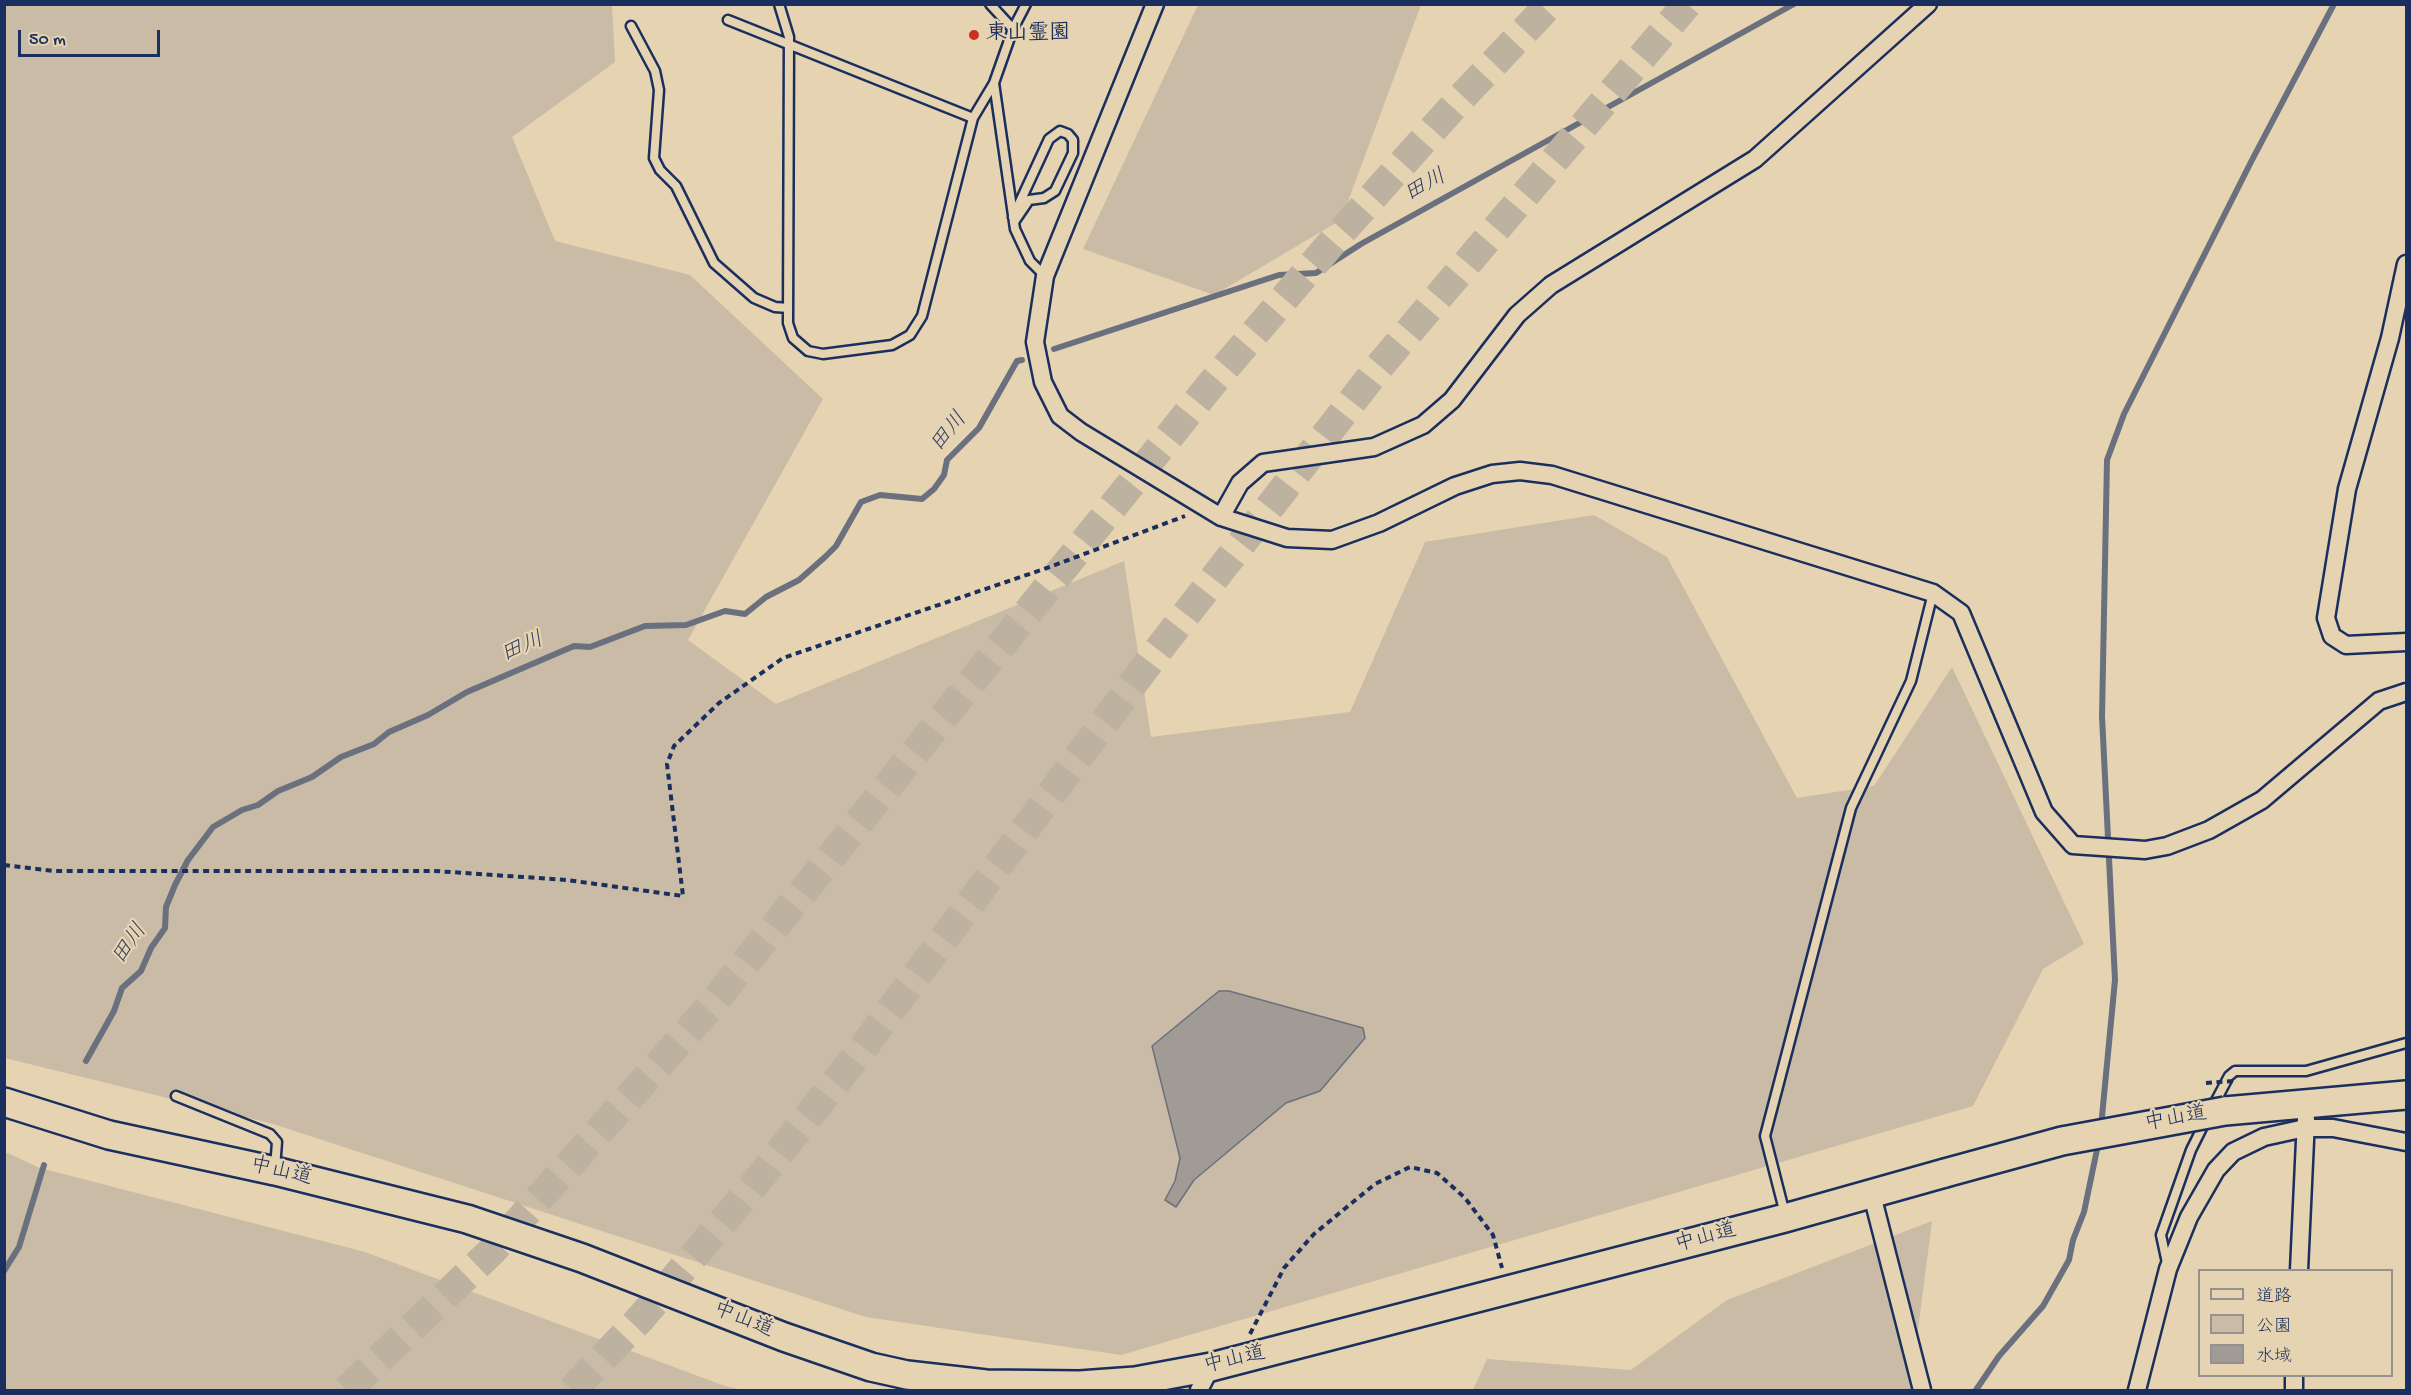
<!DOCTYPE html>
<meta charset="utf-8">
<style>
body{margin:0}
#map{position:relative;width:2411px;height:1395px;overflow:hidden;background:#e6d3b1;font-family:"Gochi Hand","Klee One",sans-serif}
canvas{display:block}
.frame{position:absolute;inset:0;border:6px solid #1b2f5e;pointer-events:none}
.legend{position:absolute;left:2198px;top:1269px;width:195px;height:108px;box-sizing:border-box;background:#e6d3b1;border:2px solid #959190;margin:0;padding:8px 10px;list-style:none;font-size:18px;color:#1b2f5e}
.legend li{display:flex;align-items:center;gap:12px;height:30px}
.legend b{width:30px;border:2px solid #959190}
.scale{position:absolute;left:18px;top:30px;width:142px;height:27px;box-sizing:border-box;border:3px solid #1b2f5e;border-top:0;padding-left:8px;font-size:18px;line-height:21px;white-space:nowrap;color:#1b2f5e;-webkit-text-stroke:4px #e6d3b1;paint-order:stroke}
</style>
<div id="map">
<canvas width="2411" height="1395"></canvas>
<div class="frame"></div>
<ul class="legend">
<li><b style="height:8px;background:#e6d3b1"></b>道路</li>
<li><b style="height:16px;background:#c9bba5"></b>公園</li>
<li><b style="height:16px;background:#a09b95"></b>水域</li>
</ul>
<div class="scale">50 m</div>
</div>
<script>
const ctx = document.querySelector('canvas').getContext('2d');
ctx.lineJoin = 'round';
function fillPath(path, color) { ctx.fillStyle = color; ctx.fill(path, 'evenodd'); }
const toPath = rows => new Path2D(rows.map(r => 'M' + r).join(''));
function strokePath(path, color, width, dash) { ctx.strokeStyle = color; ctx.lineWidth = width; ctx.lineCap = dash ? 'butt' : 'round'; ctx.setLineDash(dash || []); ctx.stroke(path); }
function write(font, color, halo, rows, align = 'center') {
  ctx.font = font + ' "Gochi Hand","Klee One",sans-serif'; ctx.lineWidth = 4.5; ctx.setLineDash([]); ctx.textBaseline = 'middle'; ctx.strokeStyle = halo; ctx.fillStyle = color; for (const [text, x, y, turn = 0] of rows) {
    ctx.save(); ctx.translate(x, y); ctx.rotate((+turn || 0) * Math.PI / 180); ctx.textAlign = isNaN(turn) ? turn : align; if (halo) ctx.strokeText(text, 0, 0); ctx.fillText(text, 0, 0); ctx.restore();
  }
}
const green = toPath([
 [5,5,612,5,615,62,512,137,555,241,690,275,823,399,688,640,776,704,1124,561,1151,737,1350,712,1425,542,1594,515,1667,557,1797,798,1874,786,1952,667,2084,944,2043,969,1973,1106,1121,1355,866,1317,273,1124,5,1058],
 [1198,5,1421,5,1341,220,1214,295,1083,249],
 [5,1152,40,1168,365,1252,725,1386,743,1390,5,1390],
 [1932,1221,1915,1353,1918,1390,1473,1390,1487,1359,1631,1370,1727,1300]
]);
const water = toPath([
 [1219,991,1229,991,1363,1028,1365,1038,1320,1091,1286,1103,1194,1180,1176,1207,1165,1200,1175,1181,1180,1158,1152,1046,1219,991]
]);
const stream = toPath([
 [1054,349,1279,275,1316,273,1361,244,1794,4],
 [86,1061,114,1011,122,988,141,971,151,948,165,928,166,907,175,885,188,860,213,827,242,810,258,805,278,791,312,777,341,757,374,744,389,732,428,715,467,692,574,646,590,647,645,626,686,625,725,611,745,614,766,597,799,580,825,557,836,546,861,502,880,495,922,499,934,489,944,475,947,460,979,428,1017,361,1022,360],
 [2101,1127,2115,980,2102,716,2107,460,2124,414,2252,160,2334,4],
 [4,1271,19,1247,44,1165],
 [1976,1390,1999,1356,2043,1306,2069,1260,2073,1240,2084,1212,2099,1140]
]);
const motorwayTunnel = toPath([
 [347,1390,492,1251,710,1007,1213,382,1335,239,1461,98,1550,4],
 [572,1390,641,1318,753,1186,862,1049,1152,658,1378,368,1687,4]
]);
const path = toPath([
 [4,865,53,871,435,871,567,880,683,896,667,764,674,746,719,703,783,658,1047,568,1185,516],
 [1250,1334,1284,1268,1314,1234,1375,1184,1410,1167,1437,1173,1465,1198,1493,1235,1502,1268]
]);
const service = toPath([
 [779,4,789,37,788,323,793,338,808,351,823,354,892,345,910,335,922,316,973,118,994,83,1013,29,1026,4],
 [990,4,1013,29],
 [728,20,973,118],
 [631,26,655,71,659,90,654,158,660,170,676,186,714,263,754,298,775,307,788,308],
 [994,83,1015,229,1030,261,1045,276],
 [1013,217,1049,139,1060,131,1068,134,1073,140,1073,153,1055,191,1044,198,1029,200,1014,222],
 [176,1096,270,1134,277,1142,275,1168],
 [2212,1108,2229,1076,2235,1071,2306,1071,2406,1043],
 [1785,1214,1765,1136,1851,808,1911,681,1933,593],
 [2167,1263,2161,1235,2191,1150,2206,1120]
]);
const minor = toPath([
 [1155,4,1045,276,1035,342,1043,382,1060,416,1081,432,1221,517,1287,538,1332,540,1379,523,1455,486,1492,474,1520,471,1552,475,1933,593,1961,613,2044,812,2073,845,2145,850,2167,846,2209,830,2262,800,2379,701,2406,692],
 [2406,264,2390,338,2347,489,2326,618,2332,636,2346,645,2406,642],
 [1221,517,1240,483,1263,463,1374,447,1423,425,1452,400,1517,315,1551,285,1755,159,1928,4],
 [1872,1195,1922,1390],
 [2299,1270,2306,1119],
 [1199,1390,1211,1367],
 [2137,1390,2168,1269,2189,1217,2216,1170,2233,1152,2264,1137,2305,1128,2333,1128,2406,1142],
 [2294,1390,2294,1376]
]);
const trunk = toPath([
 [4,1102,109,1135,275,1171,467,1219,582,1258,784,1337,871,1367,907,1375,986,1384,1080,1385,1135,1381,1211,1367,1785,1218,1945,1173],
 [2225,1111,2406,1095]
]);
const pathBridge = toPath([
 [2206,1083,2233,1081]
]);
const trunkBridge = toPath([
 [1945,1173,2062,1141,2225,1111]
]);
const markers = [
 [974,35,6,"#c8321e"]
];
const poiNames = [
 ["東山霊園",986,35]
];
const streetNames = [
 ["中山道",2176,1120,-10],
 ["中山道",281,1173,13],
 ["中山道",1706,1239,-15],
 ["中山道",743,1321,22],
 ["中山道",1235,1361,-13]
];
const waterNames = [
 ["田川",1426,187,-29],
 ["田川",950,433,-51],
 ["田川",523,649,-23],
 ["田川",131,945,-55]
];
fillPath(green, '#c9bba5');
fillPath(water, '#a09b95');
strokePath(water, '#6b707f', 1.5);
strokePath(stream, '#6b707f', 6);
strokePath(motorwayTunnel, '#bdb2a0', 30, [30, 15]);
strokePath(service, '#1b2f5e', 13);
strokePath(minor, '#1b2f5e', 21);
strokePath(trunk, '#1b2f5e', 32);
strokePath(path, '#1b2f5e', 4, [6, 4.5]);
strokePath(service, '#e6d3b1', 8);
strokePath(minor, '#e6d3b1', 16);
strokePath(trunk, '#e6d3b1', 27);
strokePath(trunkBridge, '#1b2f5e', 32, []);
strokePath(pathBridge, '#1b2f5e', 4, [6, 4.5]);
strokePath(trunkBridge, '#e6d3b1', 27);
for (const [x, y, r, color] of markers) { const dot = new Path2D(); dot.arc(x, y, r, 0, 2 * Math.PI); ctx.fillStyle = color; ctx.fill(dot); strokePath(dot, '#e6d3b1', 2); }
write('bold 21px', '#1b2f5e', '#e6d3b1', poiNames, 'left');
write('21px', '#1b2f5e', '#e6d3b1', streetNames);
write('italic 22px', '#2f3f66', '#e6d3b1', waterNames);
</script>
